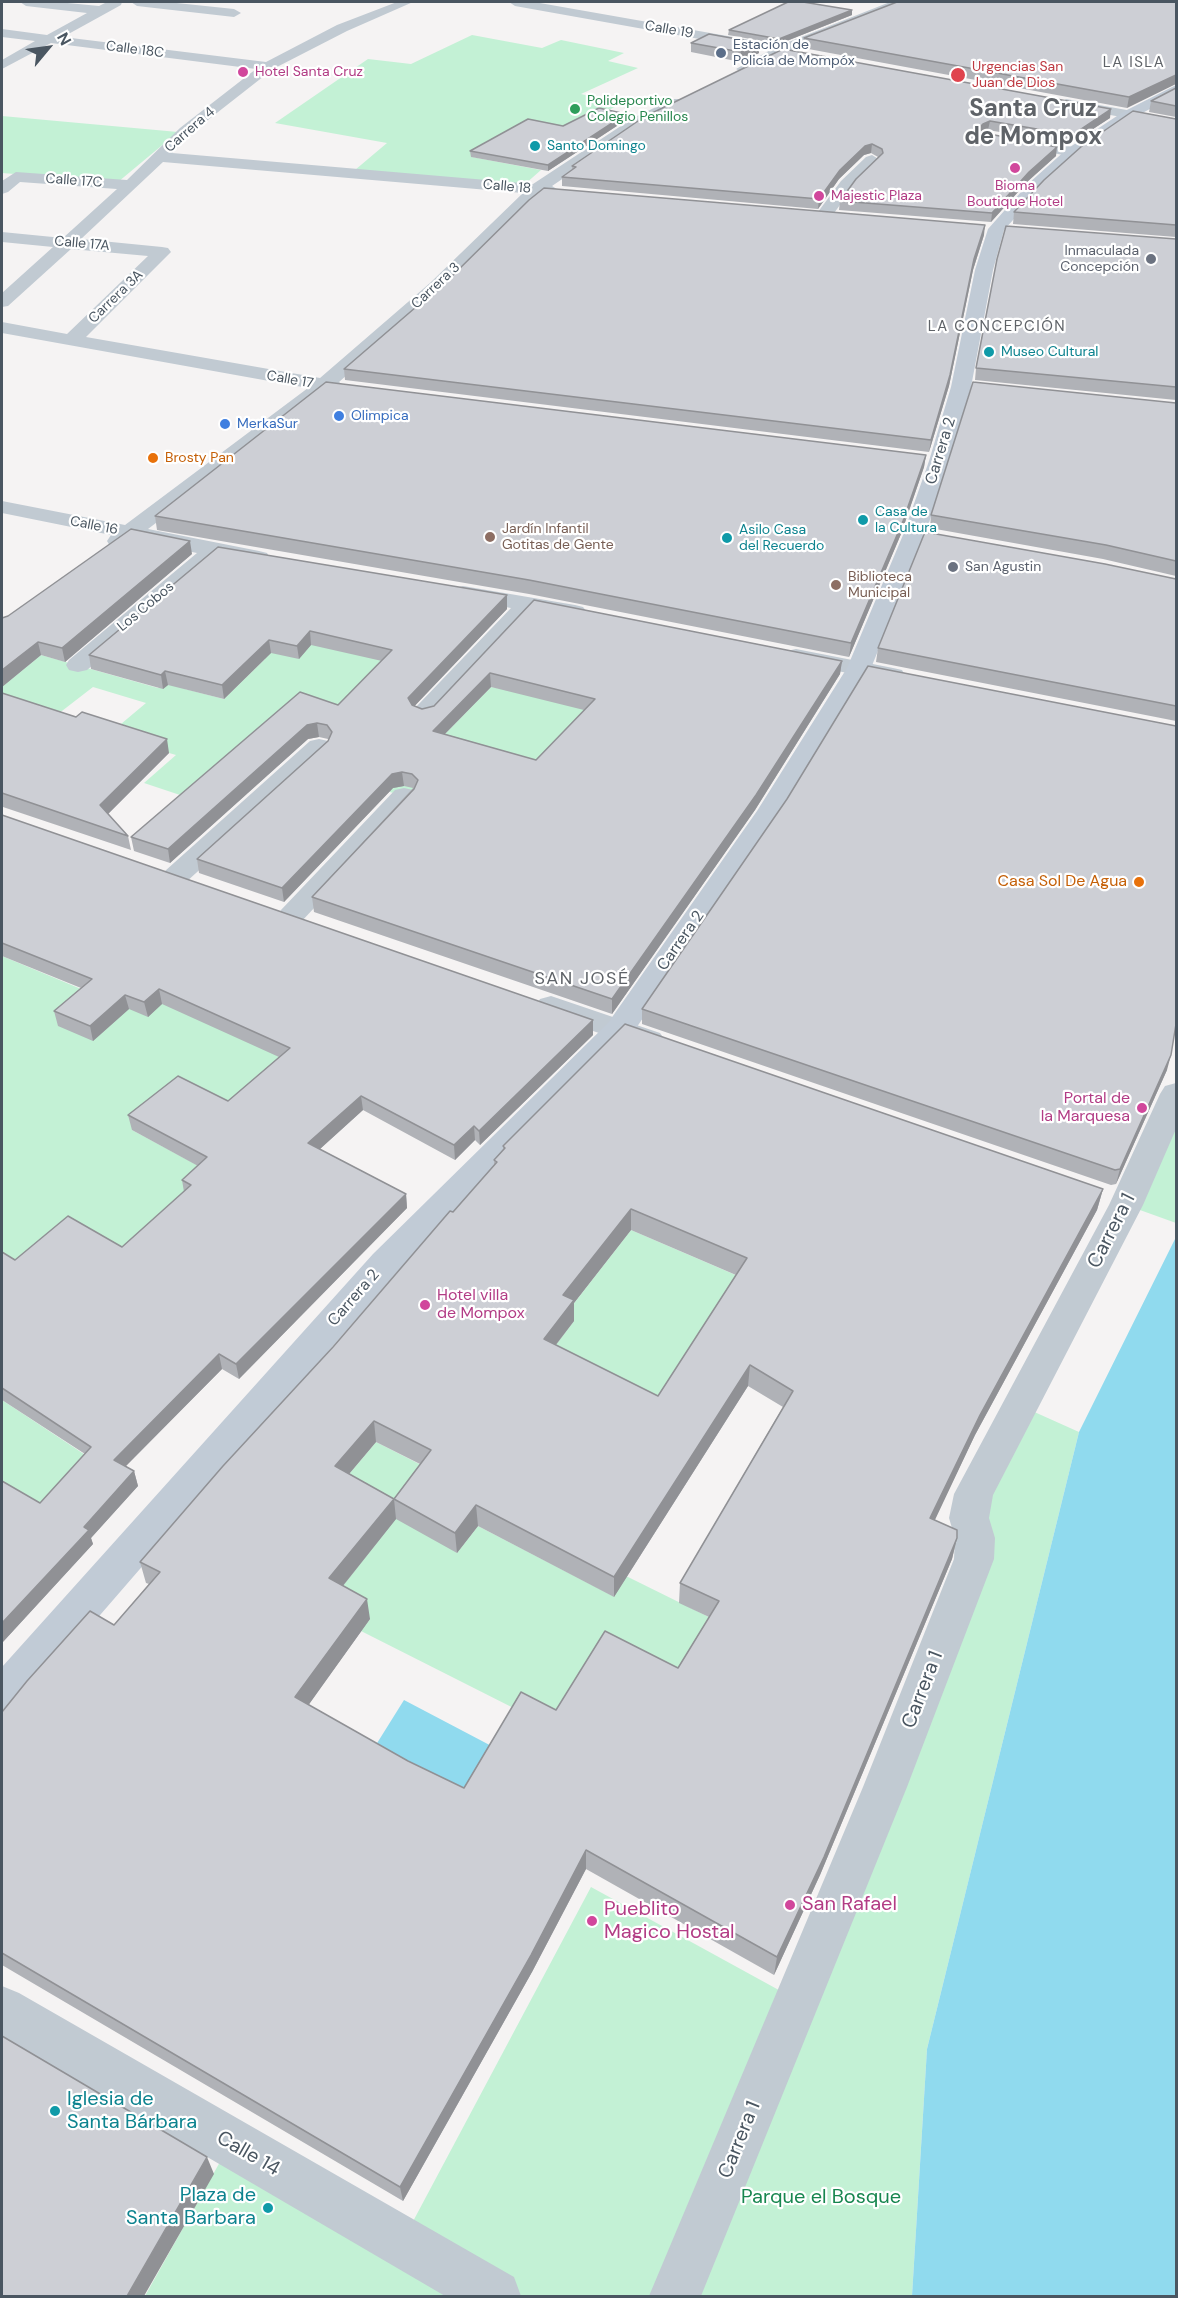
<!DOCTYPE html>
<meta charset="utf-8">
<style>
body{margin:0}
#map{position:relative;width:1178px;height:2298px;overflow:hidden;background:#f5f3f3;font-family:"DM Sans",sans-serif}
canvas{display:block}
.frame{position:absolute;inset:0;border:3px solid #4a5661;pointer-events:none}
.north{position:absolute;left:18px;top:18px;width:60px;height:60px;-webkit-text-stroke:4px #fff;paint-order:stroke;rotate:61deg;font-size:16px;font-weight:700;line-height:24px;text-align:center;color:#4a5661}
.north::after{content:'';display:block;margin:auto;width:21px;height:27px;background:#4a5661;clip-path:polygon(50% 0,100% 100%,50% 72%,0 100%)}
</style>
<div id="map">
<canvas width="1178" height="2298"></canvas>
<div class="frame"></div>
<div class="north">N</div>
</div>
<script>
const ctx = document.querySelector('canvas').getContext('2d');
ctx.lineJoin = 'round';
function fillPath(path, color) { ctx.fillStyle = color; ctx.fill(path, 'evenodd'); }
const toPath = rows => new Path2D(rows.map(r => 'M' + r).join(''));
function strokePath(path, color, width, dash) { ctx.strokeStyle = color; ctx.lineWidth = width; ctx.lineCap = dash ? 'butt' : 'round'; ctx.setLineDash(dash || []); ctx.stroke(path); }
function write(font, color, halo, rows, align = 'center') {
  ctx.font = font + ' "DM Sans",sans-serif'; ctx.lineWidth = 4.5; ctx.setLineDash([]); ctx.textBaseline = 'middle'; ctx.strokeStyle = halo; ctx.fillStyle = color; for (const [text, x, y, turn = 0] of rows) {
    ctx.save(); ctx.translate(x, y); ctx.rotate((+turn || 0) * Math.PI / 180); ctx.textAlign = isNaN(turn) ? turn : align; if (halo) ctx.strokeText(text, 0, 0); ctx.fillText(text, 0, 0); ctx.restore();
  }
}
const green = toPath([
 [472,35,542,48,561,40,624,53,608,61,638,68,581,94,622,104,599,114,472,157,541,170,524,185,355,170,387,143,275,123,368,59,411,64],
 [2,116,178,132,118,182,2,173],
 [323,631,394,664,349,709,302,706,180,795,144,783,176,755,145,746,90,750,146,703,93,687,49,721,2,706,2,687,41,655,158,688,181,667,185,689,224,699,265,659,260,657],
 [491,687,631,712,564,755,403,796,328,773,434,745],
 [2,956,129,1009,172,995,290,1063,257,1094,132,1130,210,1172,126,1262,36,1261,2,1264],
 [1176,1094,1176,1223,1126,1205],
 [631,1230,745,1279,657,1417,544,1360,574,1321,564,1316],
 [2,1400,96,1462,46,1517,2,1492],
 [1021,1406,1079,1432,927,2049,912,2296,145,2296,230,2144,402,2242,591,1887,797,2000,975,1538],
 [376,1442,433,1471,457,1553,478,1526,613,1596,626,1576,717,1621,677,1687,557,1730,361,1631,370,1619,333,1598,338,1487]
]);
const water = toPath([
 [1176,1237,1176,2296,912,2296,927,2049,1079,1432],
 [404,1700,501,1751,466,1807,369,1756]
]);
const street = toPath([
 [20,2,57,2,99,6,107,2,122,2,121,5,63,37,266,62,337,25,397,2,413,2,347,31,273,69,190,134,172,153,533,184,633,118,673,99,683,99,685,102,643,124,552,186,560,191,558,194,540,195,442,291,339,382,345,387,342,391,328,392,148,529,259,551,267,553,270,558,267,563,259,565,219,557,87,670,78,672,69,670,66,665,69,660,197,553,134,540,126,546,118,548,110,546,107,541,111,535,2,513,2,501,125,525,308,388,2,333,2,322,67,334,148,256,71,249,8,306,2,307,2,293,53,247,2,242,2,232,63,238,117,189,20,182,8,192,2,194,2,181,16,172,127,180,180,128,256,69,51,43,2,69,2,60,35,41,2,37,2,29,47,35,87,13,26,6,20,2],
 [163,162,523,193,430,283,320,378,86,337,171,252,168,248,162,247,81,239,163,162],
 [131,2,167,2,234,9,241,13,234,17,137,6,131,2],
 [509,2,534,2,750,40,757,44,750,48,515,6,509,2],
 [890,2,906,2,786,53,748,72,743,73,736,69,776,47,890,2],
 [1066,99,1176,119,1176,127,1061,106,1059,103,1066,99],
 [1013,136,1073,147,1081,152,1073,157,1008,144,1005,141,1008,138,1013,136],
 [872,155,880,160,878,163,853,187,829,220,817,220,815,216,841,181,866,157,872,155],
 [463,586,575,605,583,607,587,612,583,617,575,619,533,612,433,718,424,721,415,718,411,713,415,708,511,608,455,598,451,593,455,588,463,586],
 [796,649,893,668,902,670,905,675,902,680,893,682,787,661,784,656,787,651,796,649],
 [319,739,328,741,332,747,328,753,185,883,175,886,165,883,161,877,165,871,310,741,319,739],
 [404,788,413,790,417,796,413,802,301,922,291,925,281,922,277,916,281,910,395,790,404,788],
 [551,996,660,1033,665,1040,660,1047,649,1050,540,1013,536,1006,540,999,551,996],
 [1176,1083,1176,1129,1143,1205,993,1495,989,1518,995,1538,994,1559,907,1787,701,2296,649,2296,863,1787,954,1559,955,1538,949,1518,954,1494,1109,1205,1160,1094,1165,1086,1176,1083],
 [2,1986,19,1993,514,2277,521,2296,445,2296,2,2037,2,1986]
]);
const secondary = toPath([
 [1176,85,1176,95,1133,118,1079,155,1041,189,1004,230,993,270,971,387,949,461,925,535,871,668,784,812,630,1037,397,1272,17,1711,2,1716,2,1667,373,1254,608,1023,757,811,847,668,903,535,929,461,951,387,975,270,988,229,1029,183,1067,149,1123,112,1176,85]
]);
const wall = toPath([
 [1176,2,1127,108,803,48,804,38],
 [852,10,852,15,779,44,728,35,729,30],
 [691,43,759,43,759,53,741,62,691,52],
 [1176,88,1176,117,1149,112,1151,101],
 [626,114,626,120,548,171,471,157,470,151,563,126],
 [644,117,1110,118,1070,144,988,130,983,132,984,133,1056,156,1027,182,991,222,839,210,840,201,878,157,871,153,864,155,839,179,818,209,562,186,562,177,572,170,572,166],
 [1176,119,1176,237,1013,224,1014,212],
 [984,235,973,270,949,386,929,452,345,380,344,369],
 [1176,239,1176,400,975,380,976,368],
 [1176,403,1176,576,1103,559,930,528,931,515],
 [926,455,924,467,901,534,849,657,529,594,157,530,155,516],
 [192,554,65,662,41,655,2,687,2,618],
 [1176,579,1176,721,876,662,878,648],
 [534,600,842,661,840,674,755,810,612,1014,314,912,312,897,413,788,404,786,393,788,284,902,199,873,197,859,328,741,328,739,319,737,308,739,170,863,134,851,131,837,338,705,382,661,311,645,299,659,271,653,224,699,168,685,163,689,91,669,89,655,507,609,414,706,422,709,434,706],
 [491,687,584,710,536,760,445,734],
 [2,693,169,753,108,814,128,836,131,850,3,807,2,808],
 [2,815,593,1035,480,1145,475,1140,455,1160,363,1110,320,1149,406,1194,407,1208,239,1379,222,1369,125,1467,134,1471,138,1486,91,1538,93,1544,2,1643,2,1481,40,1503,85,1454,2,1400,2,1252,15,1260,122,1247,184,1192,182,1180,198,1166,132,1130,128,1115,228,1101,279,1057,162,1004,148,1017,129,1009,93,1041,58,1026,54,1011,81,988,2,956],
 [642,1009,1167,1070,1116,1184,1111,1185,642,1024],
 [503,1146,1103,1189,1097,1210,975,1435,934,1520,957,1538,952,1559,820,1875,774,1975,586,1869,532,1972,403,2201,2,1965,2,1712,114,1625,149,1584,146,1583,140,1562,333,1347,494,1165,494,1160,503,1149],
 [631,1230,736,1275,658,1396,556,1345,574,1321,574,1303],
 [748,1386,783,1407,680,1583,679,1603,709,1617,678,1668,556,1710,464,1788,408,1761,308,1705,370,1619,343,1586,396,1519,457,1553,478,1526,614,1597],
 [376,1442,420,1464,394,1499,349,1474]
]);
const shadedWall = toPath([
 [852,10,852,15,779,44,779,39],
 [759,43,759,53,741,62,741,52],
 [1176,75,1176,84,1127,108,1129,97],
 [1111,109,1110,118,1070,144,1072,135],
 [626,114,626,120,548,171,548,165],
 [990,121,988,130,981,132,979,128,983,124],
 [872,144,871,153,864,155,839,179,818,209,819,199,840,170,865,146],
 [1057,147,1056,156,1027,182,991,222,992,213,1029,172],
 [985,225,984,235,973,270,949,386,929,452,931,440,974,259],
 [926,455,924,467,901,534,849,657,851,643],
 [190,541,192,554,65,662,62,648],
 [507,595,507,609,409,712,408,698],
 [310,631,311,645,299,659,297,646],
 [269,640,271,653,224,699,222,685],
 [38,642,41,655,2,687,2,670],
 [842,661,840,674,755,810,612,1014,612,999],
 [165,671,168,685,163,689,161,675],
 [490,673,491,687,434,745,433,731],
 [317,723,319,737,308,739,170,863,168,849,307,725],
 [167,739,169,753,103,819,100,805],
 [402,772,404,786,393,788,284,902,282,888,392,774],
 [159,989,162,1004,148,1017,144,1002],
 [125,995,129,1009,93,1041,90,1026],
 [593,1020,593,1035,480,1145,479,1131],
 [1171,1055,1167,1070,1116,1184,1120,1169],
 [361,1096,363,1110,310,1158,308,1143],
 [474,1126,475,1140,455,1160,454,1145],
 [1103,1189,1097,1210,975,1435,926,1539,930,1518,980,1415],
 [406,1194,407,1208,239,1379,236,1364],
 [631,1209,631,1230,574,1303,574,1321,544,1360,544,1339,563,1295],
 [219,1354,222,1369,118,1474,114,1460],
 [750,1365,748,1386,614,1597,614,1577],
 [374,1421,376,1442,338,1487,335,1466],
 [134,1471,138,1486,91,1538,93,1544,2,1643,2,1623,84,1527],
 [394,1499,396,1519,333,1598,329,1578],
 [476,1505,478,1526,457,1553,455,1533],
 [957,1538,952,1559,820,1875,774,1975,777,1957],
 [367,1599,370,1619,300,1717,295,1697],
 [586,1850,586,1869,532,1972,403,2201,400,2187],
 [207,2157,214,2174,144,2296,127,2296]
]);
const building = toPath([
 [788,2,803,2,852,10,779,39,729,30,788,2],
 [897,2,1176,2,1176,75,1129,97,804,38,897,2],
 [709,34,759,43,741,52,691,43,709,34],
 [783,49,1111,109,1072,135,990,121,983,124,979,128,984,133,1057,147,1029,172,992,213,840,201,856,179,883,153,882,149,872,144,865,146,840,170,819,199,562,177,576,167,572,166,644,117,783,49],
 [1176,88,1176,106,1151,101,1176,88],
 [599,108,626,114,548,165,470,151,528,119,563,126,599,108],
 [1133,111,1176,119,1176,225,1014,212,1044,180,1082,146,1133,111],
 [544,188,985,225,974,259,950,375,931,440,344,369,452,276,529,200,544,188],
 [1006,226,1176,239,1176,387,976,368,997,259,1006,226],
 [326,382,926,455,903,521,851,643,529,580,155,516,326,382],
 [973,382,1176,403,1176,561,1106,545,931,515,973,382],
 [131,529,190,541,62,648,38,642,2,670,2,618,8,616,131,529],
 [925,532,1105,564,1176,579,1176,706,878,648,925,532],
 [218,547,507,595,408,698,412,705,422,709,434,706,534,600,842,661,756,795,612,999,312,897,414,789,418,780,412,774,402,772,392,774,282,888,197,859,328,741,332,732,327,725,317,723,307,725,168,849,131,837,300,692,338,705,392,650,310,631,297,646,269,640,222,685,165,671,161,675,89,655,218,547],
 [490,673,595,699,536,760,433,731,490,673],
 [868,666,1176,726,1176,1024,1171,1055,1120,1169,1115,1170,642,1009,787,799,868,666],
 [2,693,76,717,82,712,167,739,100,805,128,836,2,793,2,693],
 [2,815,593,1020,479,1131,474,1126,454,1145,361,1096,308,1143,406,1194,236,1364,219,1354,114,1460,134,1471,84,1527,89,1530,2,1623,2,1481,40,1503,91,1447,2,1388,2,1252,15,1260,68,1216,122,1247,191,1185,182,1180,207,1157,128,1115,178,1076,228,1101,290,1048,159,989,144,1002,125,995,90,1026,54,1011,92,979,2,943,2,815],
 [625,1024,1103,1189,980,1415,930,1518,957,1530,957,1538,824,1857,777,1957,586,1850,531,1955,400,2187,2,1953,2,1712,27,1681,90,1611,114,1625,160,1572,140,1562,223,1466,333,1347,450,1211,453,1212,497,1162,494,1160,505,1148,503,1146,625,1024],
 [631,1209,747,1258,658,1396,544,1339,574,1300,563,1295,631,1209],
 [750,1365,793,1391,680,1583,719,1601,678,1668,605,1631,556,1710,521,1692,464,1788,408,1761,295,1697,367,1599,329,1578,394,1499,455,1533,476,1505,614,1577,750,1365],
 [374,1421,431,1450,394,1499,335,1466,374,1421],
 [2,2036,207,2157,127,2296,2,2296,2,2036]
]);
const markers = [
 [721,53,6,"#5c6f8a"],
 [243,72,6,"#d1479c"],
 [958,75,8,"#e0444e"],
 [575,109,6,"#2e9e5b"],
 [535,146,6,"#0f9aa8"],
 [1015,168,6,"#d1479c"],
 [819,196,6,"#d1479c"],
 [1151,259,6,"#6b7280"],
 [989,352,6,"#0f9aa8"],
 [339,416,6,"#3f7fe0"],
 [225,424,6,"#3f7fe0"],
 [153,458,6,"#e8710a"],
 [863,520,6,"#0f9aa8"],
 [490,537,6,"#8d6e63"],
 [727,538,6,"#0f9aa8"],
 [953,567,6,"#6b7280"],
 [836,585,6,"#8d6e63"],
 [1139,882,6,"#e8710a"],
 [1142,1108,6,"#d1479c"],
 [425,1305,6,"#d1479c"],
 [790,1905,6,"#d1479c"],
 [592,1921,6,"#d1479c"],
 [55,2111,6,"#0f9aa8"],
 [268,2208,6,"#0f9aa8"]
];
const farStreetnames = [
 ["Calle 19",669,30,10],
 ["Calle 18C",135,50,7],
 ["Carrera 4",190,130,-41],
 ["Calle 17C",74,181,4],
 ["Calle 18",507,187,5],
 ["Calle 17A",82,244,5],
 ["Carrera 3",436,286,-43],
 ["Carrera 3A",116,297,-44],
 ["Calle 17",290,380,10],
 ["Calle 16",94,526,11],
 ["Los Cobos",146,607,-40]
];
const farServicenames = [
 ["Estación de",733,45],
 ["Policía de Mompóx",733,61]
];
const farHealthnames = [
 ["Urgencias San",972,67],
 ["Juan de Dios",972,83]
];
const farHotelnames = [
 ["Hotel Santa Cruz",255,72],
 ["Bioma",1015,186,"center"],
 ["Boutique Hotel",1015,202,"center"],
 ["Majestic Plaza",831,196]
];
const farLeisurenames = [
 ["Polideportivo",587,101],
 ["Colegio Penillos",587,117]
];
const farCulturenames = [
 ["Santo Domingo",547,146],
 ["Museo Cultural",1001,352],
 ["Casa de",875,512],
 ["la Cultura",875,528],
 ["Asilo Casa",739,530],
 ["del Recuerdo",739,546]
];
const farWorshipnames = [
 ["Inmaculada",1139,251],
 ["Concepción",1139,267],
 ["San Agustin",965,567,"left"]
];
const farShopnames = [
 ["Olimpica",351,416],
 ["MerkaSur",237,424]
];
const farFoodnames = [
 ["Brosty Pan",165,458]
];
const farEducationnames = [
 ["Jardín Infantil",502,529],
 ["Gotitas de Gente",502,545],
 ["Biblioteca",848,577],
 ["Municipal",848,593]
];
const farNeighbourhoodnames = [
 ["LA ISLA",1134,63],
 ["LA CONCEPCIÓN",997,327]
];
const streetNames = [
 ["Carrera 2",941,451,-73],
 ["Carrera 2",681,941,-55],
 ["Carrera 2",354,1298,-49]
];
const foodNames = [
 ["Casa Sol De Agua",1127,882]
];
const hotelNames = [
 ["Portal de",1130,1099],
 ["la Marquesa",1130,1117],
 ["Hotel villa",437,1296,"left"],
 ["de Mompox",437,1314,"left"]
];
const neighbourhoodNames = [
 ["SAN JOSÉ",582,979]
];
const nearStreetnames = [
 ["Carrera 1",1112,1231,-63],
 ["Carrera 1",923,1690,-69],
 ["Carrera 1",740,2140,-68],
 ["Calle 14",248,2154,30]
];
const nearHotelnames = [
 ["San Rafael",802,1905],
 ["Pueblito",604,1910],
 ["Magico Hostal",604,1933]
];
const nearCulturenames = [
 ["Iglesia de",67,2100],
 ["Santa Bárbara",67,2123],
 ["Plaza de",256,2196,"right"],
 ["Santa Barbara",256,2219,"right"]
];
const nearParknames = [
 ["Parque el Bosque",821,2198]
];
const farTownnames = [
 ["Santa Cruz",1033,110],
 ["de Mompox",1033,138]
];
fillPath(green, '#c3f1d5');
fillPath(water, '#90daee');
fillPath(street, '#c1cad2');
fillPath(secondary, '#c1cbd6');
fillPath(wall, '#b0b2b7');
fillPath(shadedWall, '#909195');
fillPath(building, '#cdcfd5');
strokePath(building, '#909195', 1.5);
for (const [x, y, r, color] of markers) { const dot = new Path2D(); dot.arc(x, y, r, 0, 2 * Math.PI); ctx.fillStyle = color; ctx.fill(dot); strokePath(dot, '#fff', 2); }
write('14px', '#4a5661', '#fff', farStreetnames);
write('14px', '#4e5e75', '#fff', farServicenames, 'left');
write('14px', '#be3a42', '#fff', farHealthnames, 'left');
write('14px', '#b23c85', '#fff', farHotelnames, 'left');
write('14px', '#27864d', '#fff', farLeisurenames, 'left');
write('14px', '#0d838f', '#fff', farCulturenames, 'left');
write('14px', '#5b616d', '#fff', farWorshipnames, 'right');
write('14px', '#366cbe', '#fff', farShopnames, 'left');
write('14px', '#c56008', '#fff', farFoodnames, 'left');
write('14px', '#785e54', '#fff', farEducationnames, 'left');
ctx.letterSpacing = '1.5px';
write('15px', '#5f6368', '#fff', farNeighbourhoodnames);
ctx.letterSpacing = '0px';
write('16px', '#4a5661', '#fff', streetNames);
write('16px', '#c56008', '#fff', foodNames, 'right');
write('16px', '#b23c85', '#fff', hotelNames, 'right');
ctx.letterSpacing = '1.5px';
write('18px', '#5f6368', '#fff', neighbourhoodNames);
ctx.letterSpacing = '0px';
write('20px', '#4a5661', '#fff', nearStreetnames);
write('20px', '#b23c85', '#fff', nearHotelnames, 'left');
write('20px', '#0d838f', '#fff', nearCulturenames, 'left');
write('20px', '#17864f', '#fff', nearParknames);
write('bold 24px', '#5f6368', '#fff', farTownnames);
</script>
